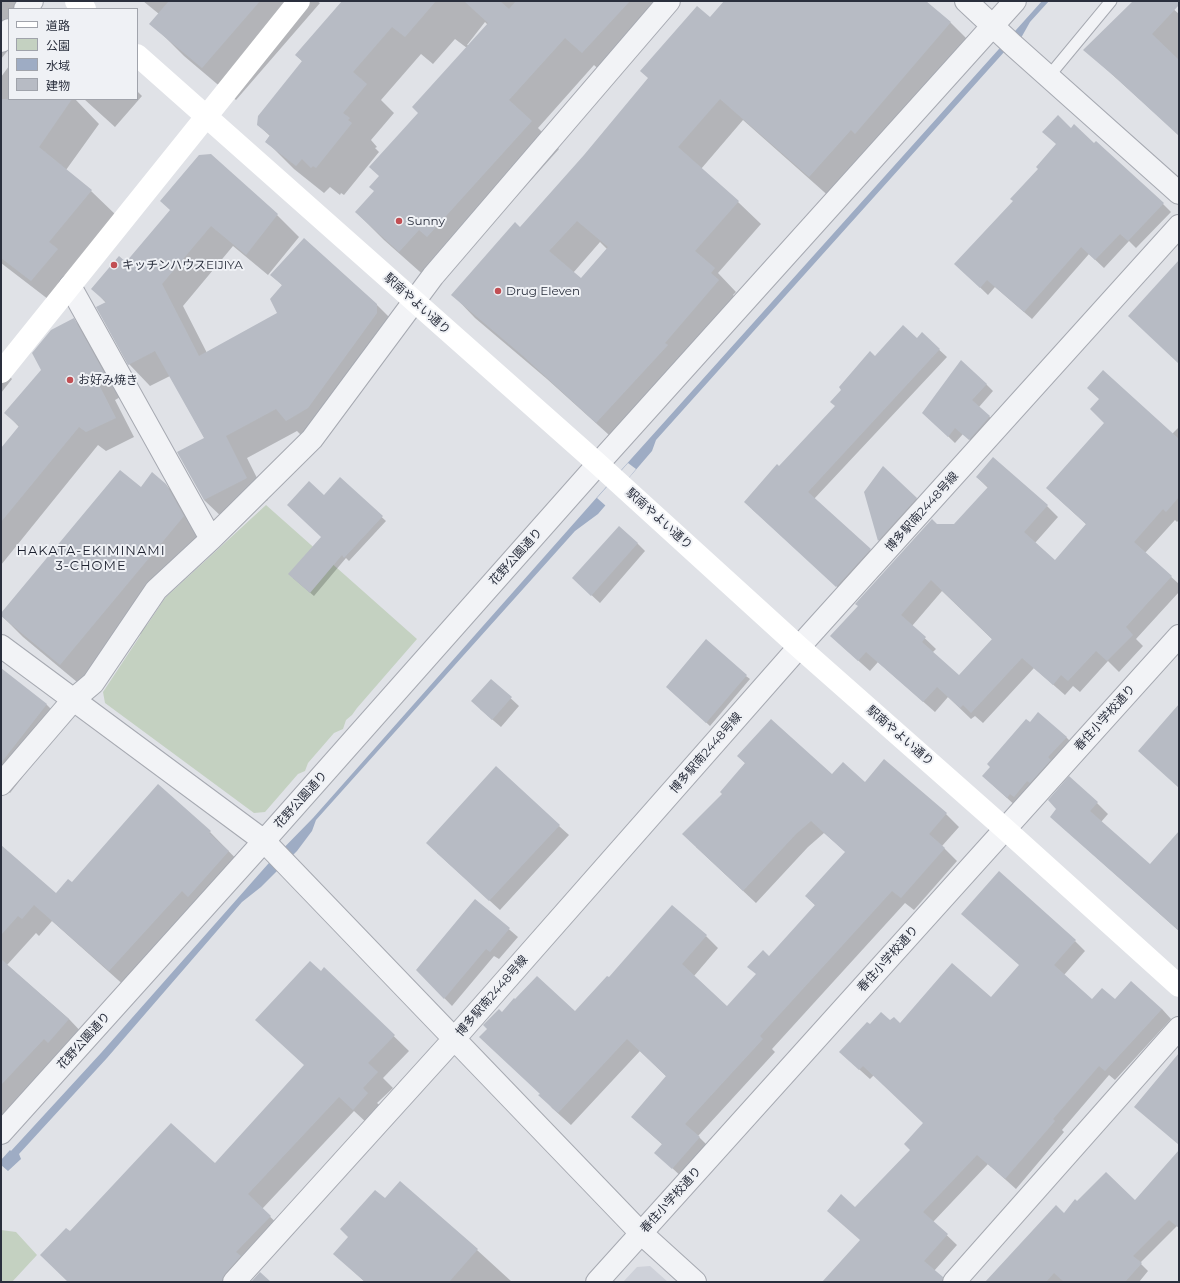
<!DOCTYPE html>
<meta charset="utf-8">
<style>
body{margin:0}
#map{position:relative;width:1180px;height:1283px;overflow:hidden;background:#e0e2e7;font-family:Montserrat,"Noto Sans JP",sans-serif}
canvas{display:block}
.frame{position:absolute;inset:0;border:2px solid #2a2f3d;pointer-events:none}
.legend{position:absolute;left:8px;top:8px;width:130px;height:92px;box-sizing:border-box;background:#eff1f5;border:1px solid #a0a3ab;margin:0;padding:5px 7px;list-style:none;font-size:12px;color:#2a2f3d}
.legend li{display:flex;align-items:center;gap:8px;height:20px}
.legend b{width:20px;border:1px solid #a0a3ab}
</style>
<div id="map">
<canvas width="1180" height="1283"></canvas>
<div class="frame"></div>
<ul class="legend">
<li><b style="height:5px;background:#fff"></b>道路</li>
<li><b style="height:11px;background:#c4d1c1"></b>公園</li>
<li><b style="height:11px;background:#9eacc4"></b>水域</li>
<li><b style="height:11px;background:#b7bbc4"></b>建物</li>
</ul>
</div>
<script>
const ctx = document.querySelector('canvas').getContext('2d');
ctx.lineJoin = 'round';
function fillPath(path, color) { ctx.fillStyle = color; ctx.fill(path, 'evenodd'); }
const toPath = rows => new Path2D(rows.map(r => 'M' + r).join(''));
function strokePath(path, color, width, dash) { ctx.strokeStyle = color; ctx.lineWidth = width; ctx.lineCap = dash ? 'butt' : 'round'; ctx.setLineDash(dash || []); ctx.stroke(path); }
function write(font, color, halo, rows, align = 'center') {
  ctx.font = font + ' Montserrat,"Noto Sans JP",sans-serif'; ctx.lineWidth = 4; ctx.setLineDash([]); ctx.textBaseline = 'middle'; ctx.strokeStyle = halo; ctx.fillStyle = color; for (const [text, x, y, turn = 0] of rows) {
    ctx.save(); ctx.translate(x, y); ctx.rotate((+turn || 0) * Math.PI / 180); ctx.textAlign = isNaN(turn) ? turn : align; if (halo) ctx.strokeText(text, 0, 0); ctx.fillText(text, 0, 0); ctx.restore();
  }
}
const built = toPath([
 [650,1266,668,1282,623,1282,637,1267]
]);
const green = toPath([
 [266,505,417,639,357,708,352,715,346,720,343,729,334,733,308,763,305,771,298,774,265,812,254,813,105,703,103,692,140,636,143,627,147,625,165,598],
 [1,1230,16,1232,37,1255,12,1282,1,1282]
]);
const water = toPath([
 [1042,1,1049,1,1030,22,1021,38,1005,51,656,440,652,451,598,514,575,531,316,820,312,831,297,851,261,887,242,902,107,1058,19,1154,21,1159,8,1171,1,1165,1,1160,10,1150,11,1151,101,1053,268,864,313,818,614,478]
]);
const pier = toPath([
 [628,463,636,469,606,506,597,498]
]);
const shadow = toPath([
 [1,1,38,1,41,9,9,9,9,49,1,59],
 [143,1,317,1,320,3,236,100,184,56,151,23,159,14],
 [343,1,672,1,610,80,594,65,538,128,559,149,456,264,428,279,384,240,356,212,375,192,380,176,419,113,467,48,455,39,433,64,421,54,381,100,394,113,371,140,377,147,375,148,379,152,344,195,341,193,340,195,330,187,324,193,294,169,266,141,270,136,258,125,303,62,296,55],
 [485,22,488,25,469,46,467,45],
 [726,1,925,1,951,23,973,45,832,199,743,120,701,169,738,202,761,224,718,273,736,292,733,295,741,303,619,444,547,379,475,318,453,295,520,228],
 [600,242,607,249,581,280,573,273],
 [1135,1,1164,1,1179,14,1179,135,1085,50],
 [9,66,9,99,75,99,99,124,66,170,91,191,117,216,57,306,1,263,1,77],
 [137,91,142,96,115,127,84,99,137,99],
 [1071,129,1163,204,1171,212,1136,248,1129,241,1104,268,1089,254,1032,319,995,287,988,295,963,271,1014,201],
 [211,155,277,215,299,237,268,275,233,246,183,306,207,353,279,313,283,286,272,275,377,305,399,327,308,442,297,431,247,458,268,500,226,521,204,500,205,439,170,376,150,386,129,364,106,303,93,289,126,264,171,211],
 [73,319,92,338,124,395,115,400,134,437,106,451,98,445,1,565,1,450,19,427,6,413,64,414],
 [922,334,947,357,814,499,877,557,844,593,752,509,779,467,836,406,875,357,917,339],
 [1,367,12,379,1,393],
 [986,384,993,391,979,407,997,424,977,446,963,434,955,443,924,413],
 [1179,427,1179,520,1177,522,1175,520,1145,553,1179,584,1179,592,1136,639,1143,646,1119,672,1108,661,1080,692,1073,686,1065,695,1034,668,983,723,975,716,971,719,948,697,935,712,878,662,870,671,843,647,937,525,955,525,988,488,977,477,1047,506,1058,517,1035,543,1055,561,1087,525,1047,488,1172,434],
 [942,591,993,640,959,677,932,653,936,649,912,626],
 [340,479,386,521,349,561,346,558,314,596,293,578,323,537,324,496],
 [165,484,188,507,206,539,83,687,23,637,1,615,141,488],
 [865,492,916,498,924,506,887,548,879,540],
 [637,543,645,551,600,603,573,578],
 [1,670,47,705,65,723,10,793,1,787],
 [746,676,750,679,710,726,671,690],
 [491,680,519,706,501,727,480,709],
 [1030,723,1066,737,1078,749,1019,809,983,776],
 [738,756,832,775,865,783,884,761,946,814,959,827,942,846,957,861,914,910,905,903,772,1049,775,1052,698,1136,712,1150,685,1180,656,1153,663,1145,632,1117,667,1077,640,1051,571,1125,552,1108,541,1095,502,1013,575,1013,609,979,706,936,718,948,694,976,727,1007,757,975,769,957,816,906,806,896,846,852,824,833,808,847,756,903,696,847,723,794,746,764],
 [1097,803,1108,814,1101,822,1150,865,1179,833,1179,931,1051,817,1058,809],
 [559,826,569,835,500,910,437,853],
 [210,832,246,869,127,988,52,921,39,936,36,933,7,965,69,1019,86,1037,1,1140,1,847,56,894,72,883],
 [475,900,518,937,499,959,494,956,452,1006,417,970],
 [1075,941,1085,951,1064,975,1092,1000,1115,1001,1162,1009,1171,1019,1115,1080,1109,1075,1062,1130,1064,1132,1016,1189,988,1164,933,1222,957,1245,934,1271,944,1281,943,1282,824,1282,861,1241,855,1209,911,1150,925,1123,874,1075,870,1079,851,1062,870,1026,890,1022,900,1024,991,999],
 [324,968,409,1051,383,1078,393,1088,377,1103,383,1108,368,1124,354,1111,262,1209,285,1231,245,1282,66,1282,68,1281,70,1233,215,1165,305,1065,321,972],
 [1179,1172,1179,1227,1177,1226,1140,1263,1148,1271,1139,1282,987,1282,1077,1203,1135,1202],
 [385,1200,477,1250,512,1282,365,1282,335,1254]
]);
const building = toPath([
 [169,1,260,1,202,68,149,24],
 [342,1,436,1,405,37,392,27,353,72,367,84,343,113,350,118,348,120,352,123,316,168,313,166,311,168,302,159,296,166,265,142,270,135,257,125,258,116,302,61,295,55],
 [464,1,500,1,509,9,516,1,630,1,582,53,565,38,509,100,532,121,427,237,419,230,399,252,355,212,374,191,369,187,379,176,369,167,418,113,412,107,488,23],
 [724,1,926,1,951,22,855,134,851,130,809,177,720,99,678,147,739,201,695,251,715,268,711,273,719,280,665,343,668,345,596,423,523,356,451,295,515,222,520,227,584,155,648,78,640,71,697,6,710,17],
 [577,221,608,247,581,278,549,251],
 [1133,1,1179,1,1179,5,1152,34,1179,60,1179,136,1115,77,1083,50],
 [1,99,72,99,39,147,92,190,49,242,58,249,31,281,1,258],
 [1058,115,1071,128,1074,124,1094,143,1096,141,1164,203,1128,241,1120,234,1095,260,1081,247,1024,312,987,280,980,288,954,264,1013,201,1010,199,1038,169,1036,167,1056,144,1042,132],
 [211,154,278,214,246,255,211,226,162,284,199,356,277,313,270,299,282,285,270,275,304,238,377,304,377,313,308,408,286,421,276,409,226,436,247,478,204,500,177,452,204,438,155,351,128,365,96,307,106,302,91,289,119,256,126,262,170,210,160,201,199,155],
 [1179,260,1179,364,1128,316],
 [74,318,106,376,97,381,116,418,86,432,79,427,1,522,1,448,19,426,4,413,41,370,32,353,51,330],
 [903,325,917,338,922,332,940,349,808,492,871,549,836,587,744,502,777,464,779,466,835,406,830,402,841,390,839,387,870,351,875,356],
 [961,360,987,384,972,400,990,416,969,440,955,428,948,437,922,413],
 [1103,370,1179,439,1179,497,1166,512,1163,509,1134,542,1172,576,1126,627,1133,635,1107,661,1096,651,1068,681,1061,675,1053,685,1022,658,971,713,963,705,960,708,937,687,923,702,866,652,858,661,830,636,858,606,855,604,932,519,937,524,954,524,988,487,976,477,993,457,1048,505,1024,532,1055,560,1086,524,1046,488,1104,423,1090,409,1099,399,1087,388],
 [931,580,992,639,959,675,922,642,926,637,901,615],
 [883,466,917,498,878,541,864,492],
 [120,470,141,487,152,472,166,484,184,516,60,665,1,616,1,613],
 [340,477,383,516,344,558,342,555,310,593,288,574,321,537,287,505,309,481,324,495],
 [619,526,638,543,591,596,572,578],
 [706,639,747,675,706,723,666,687],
 [1,668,47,704,1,763],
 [491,679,512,697,492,720,471,701],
 [1179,704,1179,788,1138,751],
 [1038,712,1067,737,1048,757,1051,760,1030,783,1027,781,1014,797,1010,794,1007,798,982,776,990,767,987,764,1026,719,1030,722],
 [771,719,832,774,843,762,865,782,884,759,947,813,929,834,945,848,901,898,892,891,760,1036,763,1039,685,1124,700,1137,672,1169,654,1153,662,1144,631,1117,666,1076,627,1039,558,1113,538,1095,540,1094,479,1037,487,1029,483,1025,499,1009,502,1012,514,998,515,999,537,976,575,1011,607,976,609,977,672,905,707,935,682,964,727,1006,756,974,747,967,763,950,769,956,815,905,805,896,845,852,811,821,796,834,743,891,682,834,722,794,720,792,745,763,737,756],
 [496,766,560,825,489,901,426,843],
 [1069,776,1098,802,1090,811,1150,864,1179,831,1179,931,1050,817,1056,809,1048,800],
 [158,784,211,831,209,833,229,851,188,897,182,891,109,971,34,905,22,919,18,916,1,935,1,845,56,893,68,879,72,882],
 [999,871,1076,940,1054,965,1092,999,1102,988,1115,999,1131,981,1162,1009,1105,1071,1099,1066,1053,1119,1055,1121,1005,1179,977,1155,923,1212,948,1234,924,1261,943,1277,942,1282,822,1282,860,1240,827,1211,841,1194,855,1207,910,1150,904,1144,923,1123,863,1066,859,1070,839,1052,867,1022,870,1024,881,1012,890,1020,894,1017,900,1023,952,963,991,997,1019,965,961,914],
 [475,899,510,928,490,952,486,949,444,999,416,970],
 [1,959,69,1019,48,1043,44,1039,1,1085],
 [310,961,321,971,324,967,395,1035,368,1063,378,1072,363,1088,368,1093,353,1110,339,1097,248,1194,271,1216,236,1252,241,1256,225,1274,222,1282,68,1282,40,1255,66,1228,70,1231,171,1123,215,1163,304,1065,255,1020],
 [1179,1053,1179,1145,1134,1107],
 [1179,1150,1179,1228,1169,1220,1133,1256,1142,1263,1125,1282,1064,1282,1054,1273,1046,1282,985,1282,1056,1205,1064,1213,1075,1199,1077,1201,1106,1172,1135,1200],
 [400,1181,478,1249,449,1282,365,1282,333,1254,348,1237,340,1229,375,1190,385,1198],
 [260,1272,271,1282,251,1282]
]);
const lane = toPath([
 [1049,76,1111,1]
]);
const street = toPath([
 [966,1,1013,45,1179,193],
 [25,9,32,1],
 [1,41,9,30],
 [70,286,211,539],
 [1,646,264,841,641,1233,695,1282],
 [1,784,74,699,93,683,156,590,211,539,312,439,433,276,669,1],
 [1,1133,264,841,598,464,1015,1],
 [234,1282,454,1039,799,647,1179,226],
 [597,1282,1179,636],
 [954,1282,1179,1028]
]);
const secondary = toPath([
 [76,1,85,9],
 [137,55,598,464,799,647,1005,829,1179,986],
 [1,372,299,1]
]);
const markers = [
 [399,221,4,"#c24f54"],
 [114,265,4,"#c24f54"],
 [498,291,4,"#c24f54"],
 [70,380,4,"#c24f54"]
];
const poiNames = [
 ["Sunny",407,221],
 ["キッチンハウスEIJIYA",122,265],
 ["Drug Eleven",506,291],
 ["お好み焼き",78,380]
];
const streetNames = [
 ["駅南やよい通り",417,304,42],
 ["博多駅南2448号線",922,512,-48],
 ["駅南やよい通り",659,519,42],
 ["花野公園通り",516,557,-48],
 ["春住小学校通り",1105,718,-48],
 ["駅南やよい通り",900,736,41],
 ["博多駅南2448号線",706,753,-49],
 ["花野公園通り",301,800,-48],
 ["春住小学校通り",888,959,-48],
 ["博多駅南2448号線",492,996,-49],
 ["花野公園通り",84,1041,-48],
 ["春住小学校通り",671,1200,-48]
];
const neighbourhoodNames = [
 ["HAKATA-EKIMINAMI",91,551],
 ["3-CHOME",91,566]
];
fillPath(built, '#ced1d9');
fillPath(green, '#c4d1c1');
fillPath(water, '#9eacc4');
fillPath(pier, '#e0e2e7');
fillPath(shadow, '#0003');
fillPath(building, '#b7bbc4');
strokePath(lane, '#a6a9b1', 13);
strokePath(street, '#a6a9b1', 24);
strokePath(lane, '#f2f3f6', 11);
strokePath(street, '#f2f3f6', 22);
strokePath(secondary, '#fff', 22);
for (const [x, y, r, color] of markers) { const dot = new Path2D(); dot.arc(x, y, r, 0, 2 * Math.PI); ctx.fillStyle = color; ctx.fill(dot); strokePath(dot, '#eff1f5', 1.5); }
write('12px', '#2a2f3d', '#eff1f5', poiNames, 'left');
write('12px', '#2a2f3d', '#eff1f5', streetNames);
ctx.letterSpacing = '1px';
write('13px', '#1c202e', '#eff1f5', neighbourhoodNames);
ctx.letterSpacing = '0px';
</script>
